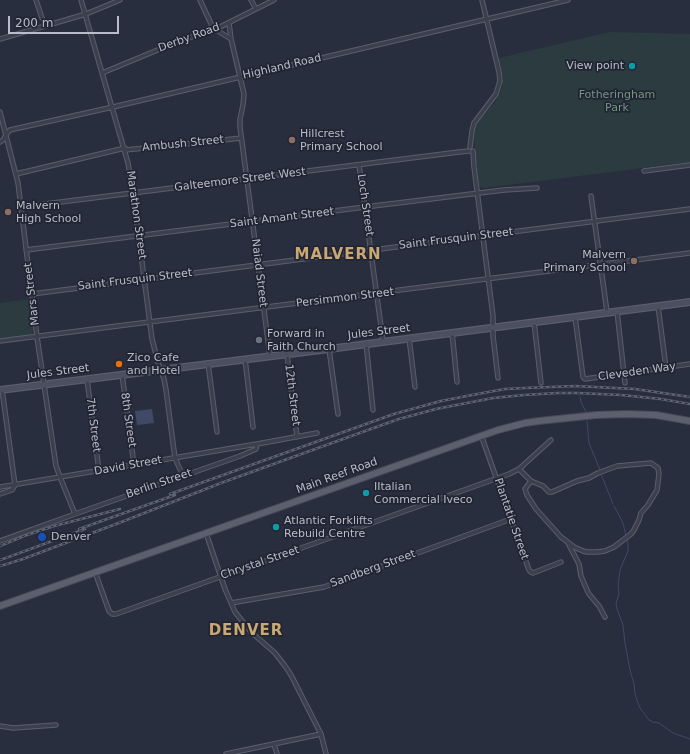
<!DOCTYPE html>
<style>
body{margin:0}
#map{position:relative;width:690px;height:754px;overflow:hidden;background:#292e3e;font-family:"DejaVu Sans",sans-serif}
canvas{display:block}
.scale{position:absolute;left:8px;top:16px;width:111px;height:18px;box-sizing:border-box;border:2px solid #b9bcc9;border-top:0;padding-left:5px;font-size:12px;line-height:14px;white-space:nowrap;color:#b9bcc9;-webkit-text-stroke:3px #212533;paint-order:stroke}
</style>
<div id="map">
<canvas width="690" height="754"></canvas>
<div class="scale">200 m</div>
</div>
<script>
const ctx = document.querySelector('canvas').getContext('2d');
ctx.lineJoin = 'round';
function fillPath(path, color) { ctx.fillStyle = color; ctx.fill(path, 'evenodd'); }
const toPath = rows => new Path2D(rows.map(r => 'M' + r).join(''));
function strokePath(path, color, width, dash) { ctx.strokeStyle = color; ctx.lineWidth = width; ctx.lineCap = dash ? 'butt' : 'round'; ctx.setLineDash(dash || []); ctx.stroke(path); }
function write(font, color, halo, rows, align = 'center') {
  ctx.font = font + ' "DejaVu Sans",sans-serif'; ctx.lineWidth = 3.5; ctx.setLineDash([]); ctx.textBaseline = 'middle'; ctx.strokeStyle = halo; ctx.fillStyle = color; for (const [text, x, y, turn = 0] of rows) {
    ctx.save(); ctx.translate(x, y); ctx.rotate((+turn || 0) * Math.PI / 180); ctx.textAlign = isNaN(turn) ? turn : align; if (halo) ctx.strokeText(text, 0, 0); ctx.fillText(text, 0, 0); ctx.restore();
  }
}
const green = toPath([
 [610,32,690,34,690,162,484,188,480,187,479,185,478,178,474,137,474,131,477,124,481,118,495,102,499,95,502,87,503,80,499,58],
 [29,299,33,328,32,335,0,339,0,303]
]);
const water = toPath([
 [152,409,154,423,137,425,135,411]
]);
const stream = toPath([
 [580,397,581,402,586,412],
 [587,421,589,443,600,470],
 [601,474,613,504],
 [614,506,623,523,628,544,628,551,620,570,619,578,618,584,619,594,616,603,617,609,623,625,625,643,630,670,634,684,635,694,637,700,640,708,649,720,653,722,659,723,673,733,690,739]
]);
const street = toPath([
 [36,0,42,18],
 [81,0,128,163,133,193,152,339,158,362,164,379,166,390,175,458,183,476],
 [200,0,213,28,231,39],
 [251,0,256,9],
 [229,23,231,39,244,94,243,105,240,119,240,127,270,356],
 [0,39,86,14,120,0],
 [102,73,177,42,218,28,274,0],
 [0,112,18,183,37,337,56,466,60,477,75,514],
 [0,142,3,140,8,132,10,130,113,107,568,0],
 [470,147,472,131,474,123,496,94,500,81,499,72,482,0],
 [125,150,215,141,241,138],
 [473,151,474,167,493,316,493,336,498,378],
 [359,165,383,341],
 [644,171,690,165],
 [16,174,125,148],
 [591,196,607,312],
 [21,207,459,152,469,151],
 [26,250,365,207,504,190,537,188],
 [32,294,690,209],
 [658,306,666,368],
 [617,311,625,383],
 [575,317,583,377,585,379,690,364],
 [534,322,541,383],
 [452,332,457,382],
 [409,338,415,387],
 [0,341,690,253],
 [366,343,373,410],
 [329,349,338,414],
 [287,354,297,437],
 [245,359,253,427],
 [208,363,217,432],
 [122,374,134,465],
 [87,379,99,471],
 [481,435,529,570,531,572,533,573,561,562],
 [519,469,531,481,543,486,549,492,552,492,577,481,589,478,598,473,617,466,651,463,658,468,659,474,657,490,648,505,641,513,639,520,634,530,631,534,614,547,605,551,597,552,587,552,583,551,574,547,561,537,536,509,527,495,525,489,531,481],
 [0,487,257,444],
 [0,494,12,490,15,485,2,389],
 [206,533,225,589,235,612,251,632,275,653,285,666,291,675,321,734,326,754],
 [0,541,75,514,240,456,254,450,256,449,257,444,317,433],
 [569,545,579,564,581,576,587,590,589,594,599,606,605,617],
 [95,572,109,611,112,614,116,614,509,474,519,469,551,440],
 [231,603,324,587,511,519],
 [0,726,13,728,56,725],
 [274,744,277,754],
 [226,754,321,734]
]);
const secondary = toPath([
 [0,390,329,349,690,302]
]);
const primary = toPath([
 [0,606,498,430,525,423,539,421,596,415,627,414,656,415,690,421]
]);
const rail = toPath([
 [170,494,394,414,441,401,472,395,505,389,525,388,575,386,635,389,690,397],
 [79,529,175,495],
 [0,546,24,536,54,526,120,509],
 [0,560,85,529],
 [0,566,23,559,124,521,221,483,368,430,399,419,436,409,493,398,524,395,557,393,577,393,621,395,661,399,690,404]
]);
const markers = [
 [632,66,4,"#0f9aa8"],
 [292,140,4,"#8d6e63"],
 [8,212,4,"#8d6e63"],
 [634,261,4,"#8d6e63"],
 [259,340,4,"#6b7280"],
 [119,364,4,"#e8710a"],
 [366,493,4,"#0f9aa8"],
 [276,527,4,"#0f9aa8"],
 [42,537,5,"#1a4fb4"]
];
const streetNames = [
 ["Derby Road",189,38,-20],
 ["Highland Road",282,67,-13],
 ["Ambush Street",183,144,-6],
 ["Galteemore Street West",240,180,-7],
 ["Loch Street",365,205,82],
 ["Marathon Street",136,215,82],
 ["Saint Amant Street",282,218,-7],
 ["Saint Frusquin Street",456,239,-7],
 ["Naiad Street",259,273,83],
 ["Saint Frusquin Street",135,280,-7],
 ["Mars Street",32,294,-97],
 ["Persimmon Street",345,298,-7],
 ["Jules Street",379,332,-7],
 ["Jules Street",58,372,-7],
 ["Cleveden Way",637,372,-8],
 ["12th Street",292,395,83],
 ["8th Street",128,420,82],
 ["7th Street",93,425,83],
 ["David Street",128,466,-10],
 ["Main Reef Road",337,476,-20],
 ["Berlin Street",159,484,-19],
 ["Plantatie Street",511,519,71],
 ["Chrystal Street",260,563,-19],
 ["Sandberg Street",373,569,-20]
];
const poiNames = [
 ["View point",624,66,"right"],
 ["Hillcrest",300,134],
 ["Primary School",300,147],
 ["Malvern",16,206],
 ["High School",16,219],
 ["Malvern",626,255,"right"],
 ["Primary School",626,268,"right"],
 ["Forward in",267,334],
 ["Faith Church",267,347],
 ["Zico Cafe",127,358],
 ["and Hotel",127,371],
 ["IItalian",374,487],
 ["Commercial Iveco",374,500],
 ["Atlantic Forklifts",284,521],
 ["Rebuild Centre",284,534],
 ["Denver",51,537]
];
const parkNames = [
 ["Fotheringham",617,95],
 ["Park",617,108]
];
const districtNames = [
 ["MALVERN",338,255],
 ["DENVER",246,631]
];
fillPath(green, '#2b3b40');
fillPath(water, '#404965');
strokePath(stream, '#404965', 1);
strokePath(street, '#5a5e6c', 5.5);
strokePath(secondary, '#5a5e6c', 8);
strokePath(primary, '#464957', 8);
strokePath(street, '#3c404e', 3.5);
strokePath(secondary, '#4b4f60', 5.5);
strokePath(primary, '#5b5f6e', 6);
strokePath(rail, '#5f6474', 2.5);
strokePath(rail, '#212533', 1, [3]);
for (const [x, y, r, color] of markers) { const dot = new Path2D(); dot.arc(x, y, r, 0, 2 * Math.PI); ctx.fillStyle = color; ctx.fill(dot); strokePath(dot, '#212533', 1.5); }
write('11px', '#b9bcc9', '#212533', streetNames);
write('11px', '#b9bcc9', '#212533', poiNames, 'left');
write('11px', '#739781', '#212533', parkNames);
ctx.letterSpacing = '1px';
write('bold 15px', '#caa873', '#212533', districtNames);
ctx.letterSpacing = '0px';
</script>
